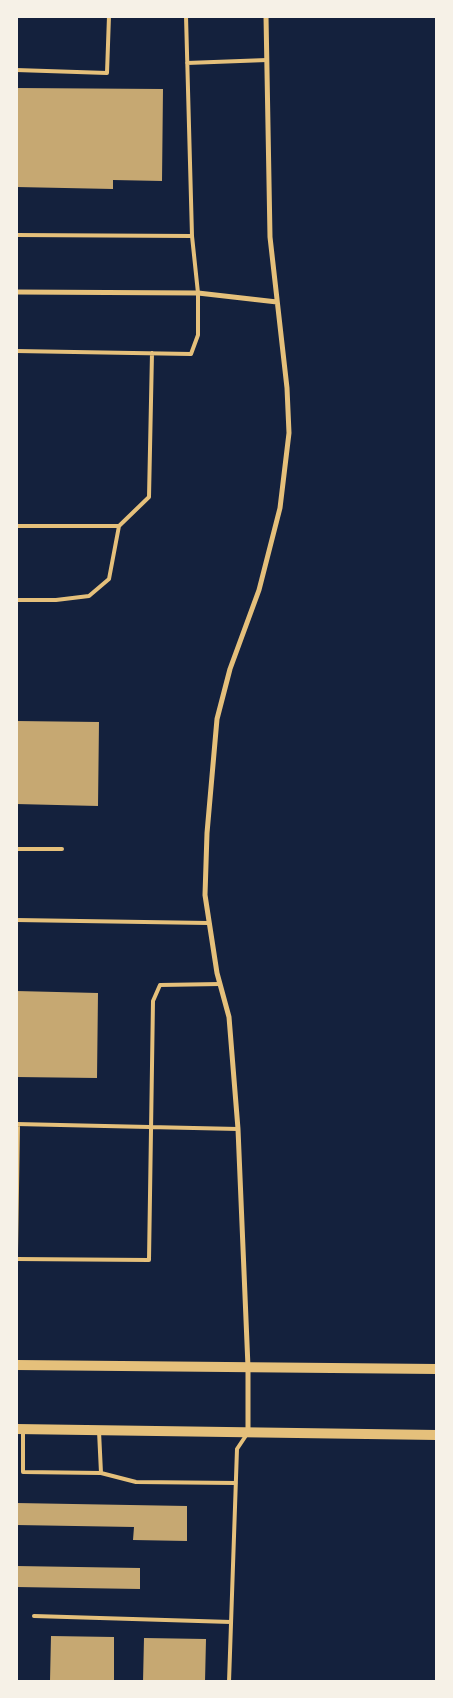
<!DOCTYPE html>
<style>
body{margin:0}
#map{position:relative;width:453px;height:1698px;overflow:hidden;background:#14213d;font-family:"Exo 2",sans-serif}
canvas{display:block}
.frame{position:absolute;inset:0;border:18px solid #f6f1e7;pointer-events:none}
</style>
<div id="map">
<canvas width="453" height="1698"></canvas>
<div class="frame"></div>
</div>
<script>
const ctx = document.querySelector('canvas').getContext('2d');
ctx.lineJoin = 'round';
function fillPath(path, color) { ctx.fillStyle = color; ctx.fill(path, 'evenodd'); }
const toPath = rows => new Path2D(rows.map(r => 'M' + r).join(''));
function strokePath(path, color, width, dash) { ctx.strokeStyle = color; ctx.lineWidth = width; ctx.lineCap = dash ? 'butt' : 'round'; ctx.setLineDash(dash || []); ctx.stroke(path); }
const building = toPath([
 [16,88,163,89,162,181,113,180,113,189,16,187],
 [16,721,99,722,98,806,16,804],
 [16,991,98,993,97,1078,16,1077],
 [16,1503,187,1506,187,1541,133,1540,134,1527,16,1525],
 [16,1566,140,1568,140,1589,16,1587],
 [51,1636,114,1637,114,1682,50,1681],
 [144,1638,206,1639,205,1682,143,1682]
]);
const service = toPath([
 [187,63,267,60],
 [16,70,107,73,109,16],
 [16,235,192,236],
 [16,351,191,354,198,335,198,293,192,236,186,16],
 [16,526,119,526,149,497,152,353],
 [16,600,56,600,89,596,109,579,119,526],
 [16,849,62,849],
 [16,920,208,923],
 [16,1124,238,1129],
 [16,1253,18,1124],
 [16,1259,149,1260,153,1001,160,985,220,984],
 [23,1431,23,1472,101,1473,99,1431],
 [101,1473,136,1482,236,1483],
 [34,1616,231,1622],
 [229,1682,237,1449,247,1434]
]);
const minor = toPath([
 [16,292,198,293,277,302],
 [248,1432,248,1367,238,1129,229,1017,217,973,205,895,207,833,217,719,230,669,259,590,280,508,289,433,287,388,270,237,266,16]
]);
const secondary = toPath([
 [16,1365,437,1369],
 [16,1429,437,1435]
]);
fillPath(building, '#c6a872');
strokePath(service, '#e5c07b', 4);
strokePath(minor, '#e5c07b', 5);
strokePath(secondary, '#e5c07b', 10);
</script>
